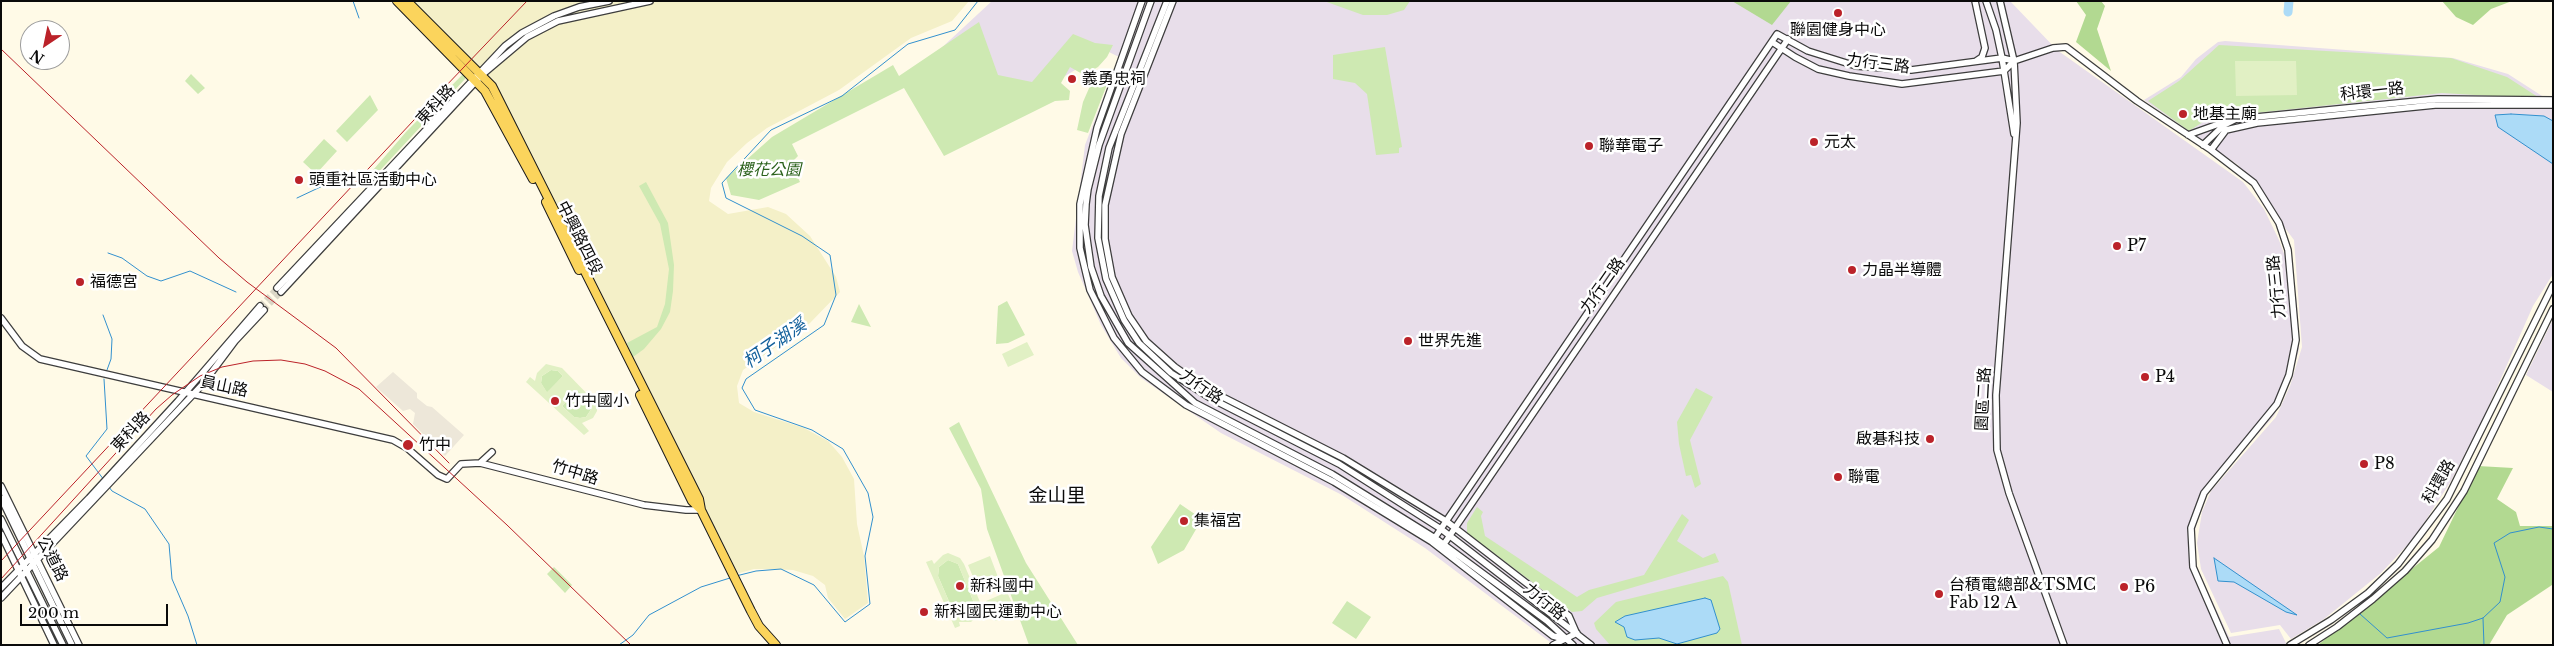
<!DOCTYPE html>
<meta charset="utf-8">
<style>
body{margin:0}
#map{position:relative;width:2554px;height:646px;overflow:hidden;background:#fffae7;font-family:"Libre Baskerville",serif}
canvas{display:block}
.frame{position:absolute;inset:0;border:2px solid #0a0a0a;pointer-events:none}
.north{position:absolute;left:20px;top:20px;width:50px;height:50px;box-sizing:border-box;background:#fff;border:1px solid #9d9d9d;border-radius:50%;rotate:214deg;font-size:14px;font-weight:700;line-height:20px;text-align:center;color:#0a0a0a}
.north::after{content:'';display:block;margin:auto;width:18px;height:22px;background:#bb2229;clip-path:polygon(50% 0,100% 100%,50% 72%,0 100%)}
.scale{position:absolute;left:20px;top:604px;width:148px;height:22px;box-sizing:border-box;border:2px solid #0a0a0a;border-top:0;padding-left:6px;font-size:15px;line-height:18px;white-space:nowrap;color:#0a0a0a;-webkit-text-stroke:4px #fff;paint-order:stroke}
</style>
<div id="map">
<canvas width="2554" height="646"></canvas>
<div class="frame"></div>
<div class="north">N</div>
<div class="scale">200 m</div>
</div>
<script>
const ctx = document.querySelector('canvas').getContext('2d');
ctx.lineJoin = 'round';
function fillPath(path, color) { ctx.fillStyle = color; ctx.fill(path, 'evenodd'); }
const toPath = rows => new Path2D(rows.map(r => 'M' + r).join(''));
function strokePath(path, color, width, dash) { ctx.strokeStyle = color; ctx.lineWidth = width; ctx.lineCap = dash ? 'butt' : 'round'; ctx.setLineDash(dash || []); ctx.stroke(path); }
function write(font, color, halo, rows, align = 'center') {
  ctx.font = font + ' "Libre Baskerville","Noto Sans TC",serif'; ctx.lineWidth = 5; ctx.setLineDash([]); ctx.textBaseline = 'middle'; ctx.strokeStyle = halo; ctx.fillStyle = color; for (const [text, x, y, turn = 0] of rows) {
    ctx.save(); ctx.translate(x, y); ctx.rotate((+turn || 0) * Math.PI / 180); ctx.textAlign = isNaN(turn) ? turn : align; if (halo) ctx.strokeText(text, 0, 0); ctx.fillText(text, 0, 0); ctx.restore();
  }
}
const industrial = toPath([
 [992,1,2010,1,2057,50,2243,182,2264,209,2279,240,2293,278,2297,303,2299,350,2289,384,2274,416,2209,489,2199,511,2194,535,2196,565,2229,637,2279,629,2287,645,1554,645,1425,548,1342,495,1221,433,1141,378,1121,358,1101,325,1078,272,1072,251,1085,145,1119,57,1107,51,946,147,909,78],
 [2225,41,2453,58,2508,74,2553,103,2553,274,2533,306,2483,419,2451,481,2415,537,2381,573,2324,619,2291,639,2280,625,2231,633,2201,569,2197,543,2202,512,2211,491,2276,417,2290,386,2302,347,2294,240,2238,165,2144,100,2181,77,2196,59,2218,42],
 [2553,319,2553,392,2526,375]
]);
const farmland = toPath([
 [409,1,969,1,952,21,911,38,839,90,767,128,747,143,727,162,711,188,709,201,728,214,768,207,786,214,810,236,836,277,840,292,810,323,743,370,737,386,739,403,754,412,804,428,828,441,842,457,854,479,857,524,864,556,868,603,845,619,828,598,825,585,813,576,793,570,768,569,754,569,736,574,500,98]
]);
const green = toPath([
 [1324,1,1410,1,1404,10,1387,15,1363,15],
 [979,22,998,75,1032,82,1073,34,1095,43,1113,45,1107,57,1098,67,1084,75,1070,67,1061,83,1070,91,1069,100,1055,101,944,156,904,88,792,144,798,156,791,163,800,182,759,200,731,195,726,178,772,137,893,65,899,76],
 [2219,45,2451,58,2507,77,2541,99,2442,93,2209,118,2189,131,2148,101,2179,81],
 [1385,47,1402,147,1399,148,1399,153,1376,155,1367,94,1355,83,1333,79,1333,55],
 [191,74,205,88,198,94,185,81],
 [463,74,466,76,465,79,373,178,367,177,406,132],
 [1110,77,1088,133,1077,130,1083,102,1090,86],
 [370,95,378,110,347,142,336,131],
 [324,139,337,151,316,174,303,162],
 [646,182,668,223,674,265,673,291,670,312,661,329,644,349,633,357,627,343,657,327,665,304,669,269,660,224,639,186],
 [1007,301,1025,335,1008,343,996,344,998,306],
 [859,304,871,327,851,322],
 [551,370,558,371,563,376,547,393,541,383,542,376],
 [1696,388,1713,397,1690,440,1701,484,1695,488,1691,475,1686,476,1679,444,1677,422],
 [578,390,590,401,592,408,586,417,580,418,574,417,562,406],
 [959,422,1026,563,1078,645,1029,645,987,529,981,489,949,428],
 [1180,504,1202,519,1184,550,1158,564,1151,547],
 [1477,507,1483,512,1481,516,1485,536,1577,597,1589,590,1644,575,1682,514,1689,520,1677,541,1703,558,1715,553,1719,562,1597,598,1582,611,1572,612,1467,533,1467,523],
 [948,560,958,564,974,603,972,615,965,618,954,613,938,576,939,567],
 [554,567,572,585,565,593,547,574],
 [1723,576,1728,582,1742,645,1610,645,1596,629,1594,623,1616,602],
 [1347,601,1371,617,1356,639,1332,623]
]);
const forest = toPath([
 [1732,1,1791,1,1772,25],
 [2076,1,2101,1,2105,6,2097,29,2111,71,2076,42,2086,15],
 [2442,1,2512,1,2491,9,2473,25,2456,17],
 [2478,466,2513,468,2497,499,2516,512,2520,526,2553,526,2552,585,2507,615,2489,645,2318,645,2439,547]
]);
const pitch = toPath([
 [2235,61,2296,61,2297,95,2236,96],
 [1027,342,1034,355,1008,367,1002,354],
 [546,364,562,368,597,404,597,411,593,418,582,423,589,431,584,435,526,382,530,377,535,381,537,373],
 [551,370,558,371,563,376,547,392,541,383,542,376],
 [577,390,590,401,592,408,586,417,580,418,574,417,562,406],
 [948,553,960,558,964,564,980,602,977,616,971,622,959,622,960,626,955,628,926,562,932,560,934,564,943,555],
 [948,560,958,564,974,603,972,615,965,618,954,613,938,576,939,567],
 [990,556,1001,585,980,593,968,565],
 [1007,592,1016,612,995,621,986,601]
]);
const plaza = toPath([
 [393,372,417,393,417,398,427,406,432,407,464,435,445,456,413,424,415,413,410,409,403,411,376,387]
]);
const water = toPath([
 [2511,114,2544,116,2553,121,2553,164,2498,127,2495,115,2511,114],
 [2214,558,2297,615,2286,612,2234,582,2218,581,2214,558],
 [1705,598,1711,600,1720,629,1717,633,1677,644,1659,638,1635,640,1627,637,1624,627,1615,622,1625,616,1705,598]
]);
const stream = toPath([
 [353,1,359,18],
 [297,198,348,174],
 [108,253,122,258,147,276,161,281,190,271,236,292],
 [103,315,112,339,111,359,107,370],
 [104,480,86,456,107,429,104,379],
 [109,487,112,491,145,509,169,544,172,579,188,616,197,645],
 [736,576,756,571,781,569,814,585,845,622,870,604,865,556,873,517,868,493,843,449,812,430,755,410,742,388,746,379,824,325,836,295,830,255,802,236,726,198,722,183,771,130,842,96,908,44,955,30,978,1],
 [2360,614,2387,638,2468,623,2483,618,2500,602,2505,577,2494,543,2510,533,2539,527,2553,529],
 [2483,618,2484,645],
 [619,645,633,635,649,615,701,587,730,578]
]);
const river = toPath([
 [2288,12,2289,1]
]);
const minorTunnel = toPath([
 [260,306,277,288],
 [264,310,281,292]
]);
const minor = toPath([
 [1142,1,1097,128,1080,204,1080,248,1090,290,1114,338,1142,372,1186,405,1334,482,1432,542,1553,636,1564,639],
 [1151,1,1099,145,1088,189,1086,204,1085,225,1091,267,1101,296,1128,343,1195,403,1332,474,1435,538,1547,621,1573,645],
 [1167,1,1109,148,1099,196,1098,238,1106,279,1124,320,1139,343,1171,373,1212,399,1339,464,1441,529,1591,645],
 [1173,1,1121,134,1105,205,1105,239,1112,277,1129,316,1146,341,1175,367,1205,388,1343,458,1446,521,1569,616,1576,632],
 [1975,1,1985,48,1982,57,1976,61],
 [1986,1,1996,30,2002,58,2014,134],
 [2000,1,2014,61,2017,123,1996,395,1997,450,2009,493,2064,645],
 [1772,42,1795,57,1818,69,1849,76,1902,84,2004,71,2014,61,2053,48,2066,47,2137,101,2211,150,2254,183,2279,223,2288,250,2296,340,2289,375,2277,404,2204,493,2191,528,2193,567,2227,645],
 [2188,135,2227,121],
 [2203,145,2224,125,2236,119,2438,99,2553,100],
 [2211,150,2226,130,2257,123,2435,105,2553,105],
 [277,288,505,46,522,33,554,16,579,7,609,1],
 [281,292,482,75,527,37,558,21,650,1],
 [1,318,22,346,40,359,393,440,407,448,438,475,447,479,461,464,480,463,644,505,686,510,701,510],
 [480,463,492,452],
 [1,486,79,645],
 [1,498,72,645],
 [1,519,63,645],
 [1,534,54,645],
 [1434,539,1777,34,1808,51,1856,66,1911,70,2002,58,2014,61],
 [1442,547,1788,39],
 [1,588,89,498,178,401,260,306],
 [1,598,202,385,235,341,264,310],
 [1553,645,1577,633],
 [2290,645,2331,620,2368,593,2398,564,2447,499,2553,285],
 [2309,645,2337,627,2373,599,2405,571,2432,540,2464,491,2553,309]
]);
const major = toPath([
 [397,1,485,91,533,179],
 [407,1,492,86,699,499,701,510,751,611,759,626,776,645],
 [546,202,579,270],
 [640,395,692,501,701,510]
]);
const rail = toPath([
 [1,49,219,258,247,282,336,348,449,463],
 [1,561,443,89,527,1],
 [1,579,156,409,172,395,200,376,222,367,253,361,281,360,305,364,325,371,359,389,507,525,631,645]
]);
const markers = [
 [1838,13,5,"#bb2229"],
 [1072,79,5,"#bb2229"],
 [2183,114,5,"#bb2229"],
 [1814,142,5,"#bb2229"],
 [1589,146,5,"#bb2229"],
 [299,180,5,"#bb2229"],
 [2117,246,5,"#bb2229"],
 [1852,270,5,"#bb2229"],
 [80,282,5,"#bb2229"],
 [1408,341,5,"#bb2229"],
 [2145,377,5,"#bb2229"],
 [555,401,5,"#bb2229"],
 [1930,439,5,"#bb2229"],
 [408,445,6,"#bb2229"],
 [2364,464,5,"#bb2229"],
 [1838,477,5,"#bb2229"],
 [1184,521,5,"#bb2229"],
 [960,586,5,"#bb2229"],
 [2124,587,5,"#bb2229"],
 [1939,594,5,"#bb2229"],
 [924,612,5,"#bb2229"]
];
const poiNames = [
 ["聯園健身中心",1838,30,"center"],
 ["義勇忠祠",1082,79],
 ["地基主廟",2193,114],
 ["元太",1824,142],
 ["聯華電子",1599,146],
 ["頭重社區活動中心",309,180],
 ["P7",2127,246],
 ["力晶半導體",1862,270],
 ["福德宮",90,282],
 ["世界先進",1418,341],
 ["P4",2155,377],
 ["竹中國小",565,401],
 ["啟碁科技",1920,439,"right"],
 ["竹中",419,445],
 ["P8",2374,464],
 ["聯電",1848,477],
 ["集福宮",1194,521],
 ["台積電總部&TSMC",1949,585],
 ["Fab 12 A",1949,603],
 ["新科國中",970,586],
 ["P6",2134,587],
 ["新科國民運動中心",934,612]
];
const streetNames = [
 ["力行三路",1878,64,7],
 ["科環一路",2372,92,-6],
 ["東科路",436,105,-47],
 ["中興路四段",579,238,63],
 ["力行二路",1603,286,-55],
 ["力行三路",2277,287,-96],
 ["員山路",224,387,12],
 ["力行路",1201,387,35],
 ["園區二路",1984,399,-87],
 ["東科路",131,432,-47],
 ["竹中路",575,473,17],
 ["科環路",2439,482,-60],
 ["公道路",52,559,63],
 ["力行路",1544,602,39]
];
const parkNames = [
 ["櫻花公園",769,170]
];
const waterNames = [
 ["柯子湖溪",775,344,-35]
];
const quarterNames = [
 ["金山里",1057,497]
];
fillPath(industrial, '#e8deea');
fillPath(farmland, '#f4f0c8');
fillPath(green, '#cee9b2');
fillPath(forest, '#b2d991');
fillPath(pitch, '#e1f0c4');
fillPath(plaza, '#ede7d9');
fillPath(water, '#acdbf7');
strokePath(water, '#3290ce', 1);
strokePath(stream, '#3290ce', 1);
strokePath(river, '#acdbf7', 9);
strokePath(minorTunnel, '#dad6c6', 5.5, [5.5, 3]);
strokePath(minor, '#3d3d3d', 8);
strokePath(major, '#1b1b1b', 10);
strokePath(minor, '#fff', 5.5);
strokePath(major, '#fbd45c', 8);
strokePath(rail, '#bb2229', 1);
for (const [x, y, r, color] of markers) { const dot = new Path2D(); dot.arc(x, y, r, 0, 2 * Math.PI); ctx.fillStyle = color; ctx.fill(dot); strokePath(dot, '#fff', 2); }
write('16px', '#0a0a0a', '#fff', poiNames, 'left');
write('16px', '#0a0a0a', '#fff', streetNames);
write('italic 16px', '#2a611b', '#fff', parkNames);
write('italic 18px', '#14619c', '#fff', waterNames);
write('19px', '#0a0a0a', '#fff', quarterNames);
</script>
